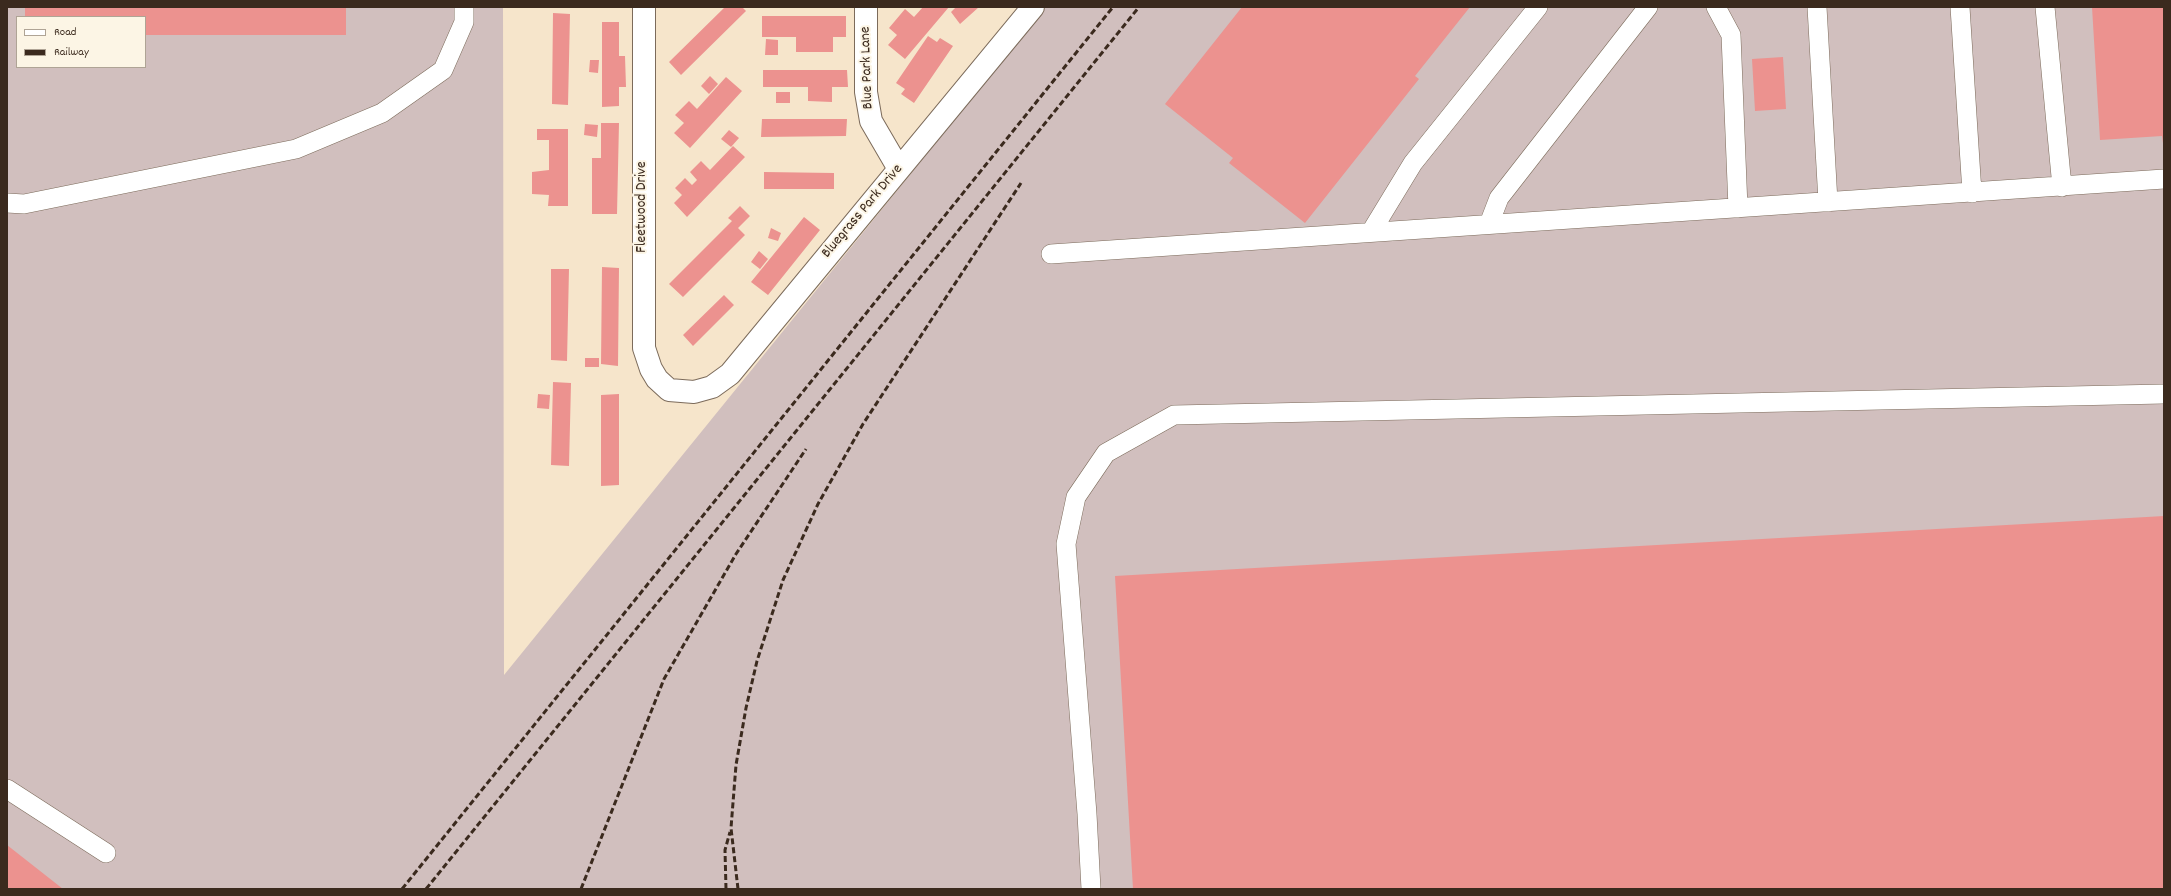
<!DOCTYPE html>
<style>
body{margin:0}
#map{position:relative;width:2171px;height:896px;overflow:hidden;background:#f6e5cb;font-family:Dekko,sans-serif}
canvas{display:block}
.frame{position:absolute;inset:0;border:8px solid #3b2a1e;pointer-events:none}
.legend{position:absolute;left:16px;top:16px;width:130px;height:52px;box-sizing:border-box;background:#fcf5e5;border:1px solid #afa495;margin:0;padding:5px 7px;list-style:none;font-size:12px;color:#3b2a1e}
.legend li{display:flex;align-items:center;gap:8px;height:20px}
.legend b{width:20px;border:1px solid #afa495}
</style>
<div id="map">
<canvas width="2171" height="896"></canvas>
<div class="frame"></div>
<ul class="legend">
<li><b style="height:5px;background:#fff"></b>Road</li>
<li><b style="height:5px;background:#3b2a1e"></b>Railway</li>
</ul>
</div>
<script>
const ctx = document.querySelector('canvas').getContext('2d');
ctx.lineJoin = 'round';
function fillPath(path, color) { ctx.fillStyle = color; ctx.fill(path, 'evenodd'); }
const toPath = rows => new Path2D(rows.map(r => 'M' + r).join(''));
function strokePath(path, color, width, dash) { ctx.strokeStyle = color; ctx.lineWidth = width; ctx.lineCap = dash ? 'butt' : 'round'; ctx.setLineDash(dash || []); ctx.stroke(path); }
function write(font, color, halo, rows, align = 'center') {
  ctx.font = font + ' Dekko,sans-serif'; ctx.lineWidth = 4; ctx.setLineDash([]); ctx.textBaseline = 'middle'; ctx.strokeStyle = halo; ctx.fillStyle = color; for (const [text, x, y, turn = 0] of rows) {
    ctx.save(); ctx.translate(x, y); ctx.rotate((+turn || 0) * Math.PI / 180); ctx.textAlign = isNaN(turn) ? turn : align; if (halo) ctx.strokeText(text, 0, 0); ctx.fillText(text, 0, 0); ctx.restore();
  }
}
const industrial = toPath([
 [7,7,503,7,504,675,1046,7,2164,7,2164,889,7,889],
 [17,17,145,17,145,67,17,67]
]);
const building = toPath([
 [25,7,346,7,346,35,145,35,145,17,25,17],
 [725,7,742,7,746,11,681,75,669,62],
 [923,7,949,7,905,59,888,45,897,35,889,28,905,9,914,17],
 [956,7,979,7,960,24,951,12],
 [1242,7,1470,7,1415,76,1419,79,1305,223,1229,163,1233,158,1165,104],
 [2092,7,2164,7,2164,150,2162,136,2100,140],
 [553,13,570,14,568,105,552,104],
 [762,16,846,16,846,37,833,37,833,52,796,52,796,37,762,37],
 [602,22,619,22,619,56,625,56,626,87,619,87,619,106,602,107],
 [928,36,937,42,940,38,953,46,914,103,901,94,905,89,896,83],
 [766,39,778,40,778,55,765,55],
 [1783,57,1786,109,1755,111,1752,59],
 [590,60,599,60,598,73,589,72],
 [763,70,847,70,848,87,832,87,832,102,808,101,808,87,763,87],
 [710,76,718,84,709,94,701,86],
 [726,77,742,91,690,148,674,133,684,123,675,115,689,101,697,109],
 [776,92,790,92,790,103,776,103],
 [762,119,847,119,846,136,761,137],
 [601,123,619,123,617,214,592,214,592,158,601,158],
 [585,124,598,125,597,137,584,135],
 [537,129,568,129,568,206,548,206,549,195,532,194,532,172,549,170,549,140,537,140],
 [729,130,739,138,731,147,721,139],
 [733,146,745,157,687,217,674,203,682,195,675,188,685,178,692,185,697,180,690,172,701,161,710,170],
 [764,172,834,173,834,189,764,189],
 [740,206,750,216,738,228,745,235,683,297,669,284,732,221,728,218],
 [804,217,820,230,768,295,751,282],
 [771,228,781,233,778,241,768,238],
 [759,251,768,259,760,269,751,262],
 [602,267,619,268,618,366,601,364],
 [551,269,569,269,567,361,551,360],
 [724,295,734,305,693,346,683,335],
 [585,358,599,358,599,367,585,367],
 [553,382,571,383,569,466,551,465],
 [538,394,550,395,549,409,537,408],
 [619,394,619,485,601,486,601,395],
 [2164,516,2164,889,1133,889,1115,576],
 [7,845,63,889,7,889]
]);
const service = toPath([
 [1716,7,1731,35,1738,208],
 [1817,7,1828,202],
 [1960,7,1972,193],
 [2045,7,2062,187],
 [7,203,24,204,296,149,382,113,443,70,464,22,464,7],
 [1489,224,1499,198,1648,7],
 [1371,232,1413,163,1538,7],
 [1051,254,2164,179],
 [7,789,106,853],
 [1091,889,1087,814,1066,544,1076,497,1106,453,1174,415,2164,394]
]);
const minor = toPath([
 [644,7,644,348,651,369,657,379,669,390,694,392,712,387,730,374,1033,7],
 [866,7,866,92,871,121,899,169]
]);
const rail = toPath([
 [402,889,1113,7],
 [426,889,1139,7],
 [581,889,664,679,736,554,806,449],
 [726,889,725,850,730,832],
 [738,889,731,828,736,765,746,708,757,661,783,580,818,504,863,424,1021,183]
]);
const streetNames = [
 ["Blue Park Lane",868,68,-92],
 ["Fleetwood Drive",643,207,-90],
 ["Bluegrass Park Drive",863,212,-50]
];
fillPath(industrial, '#d1bfbe');
fillPath(building, '#ec928f');
strokePath(service, '#7c6b5b', 20);
strokePath(minor, '#7c6b5b', 24);
strokePath(service, '#fff', 19);
strokePath(minor, '#fff', 22);
strokePath(rail, '#3b2a1e', 3, [6, 3]);
write('15px', '#3b2a1e', '#fcf5e5', streetNames);
</script>
